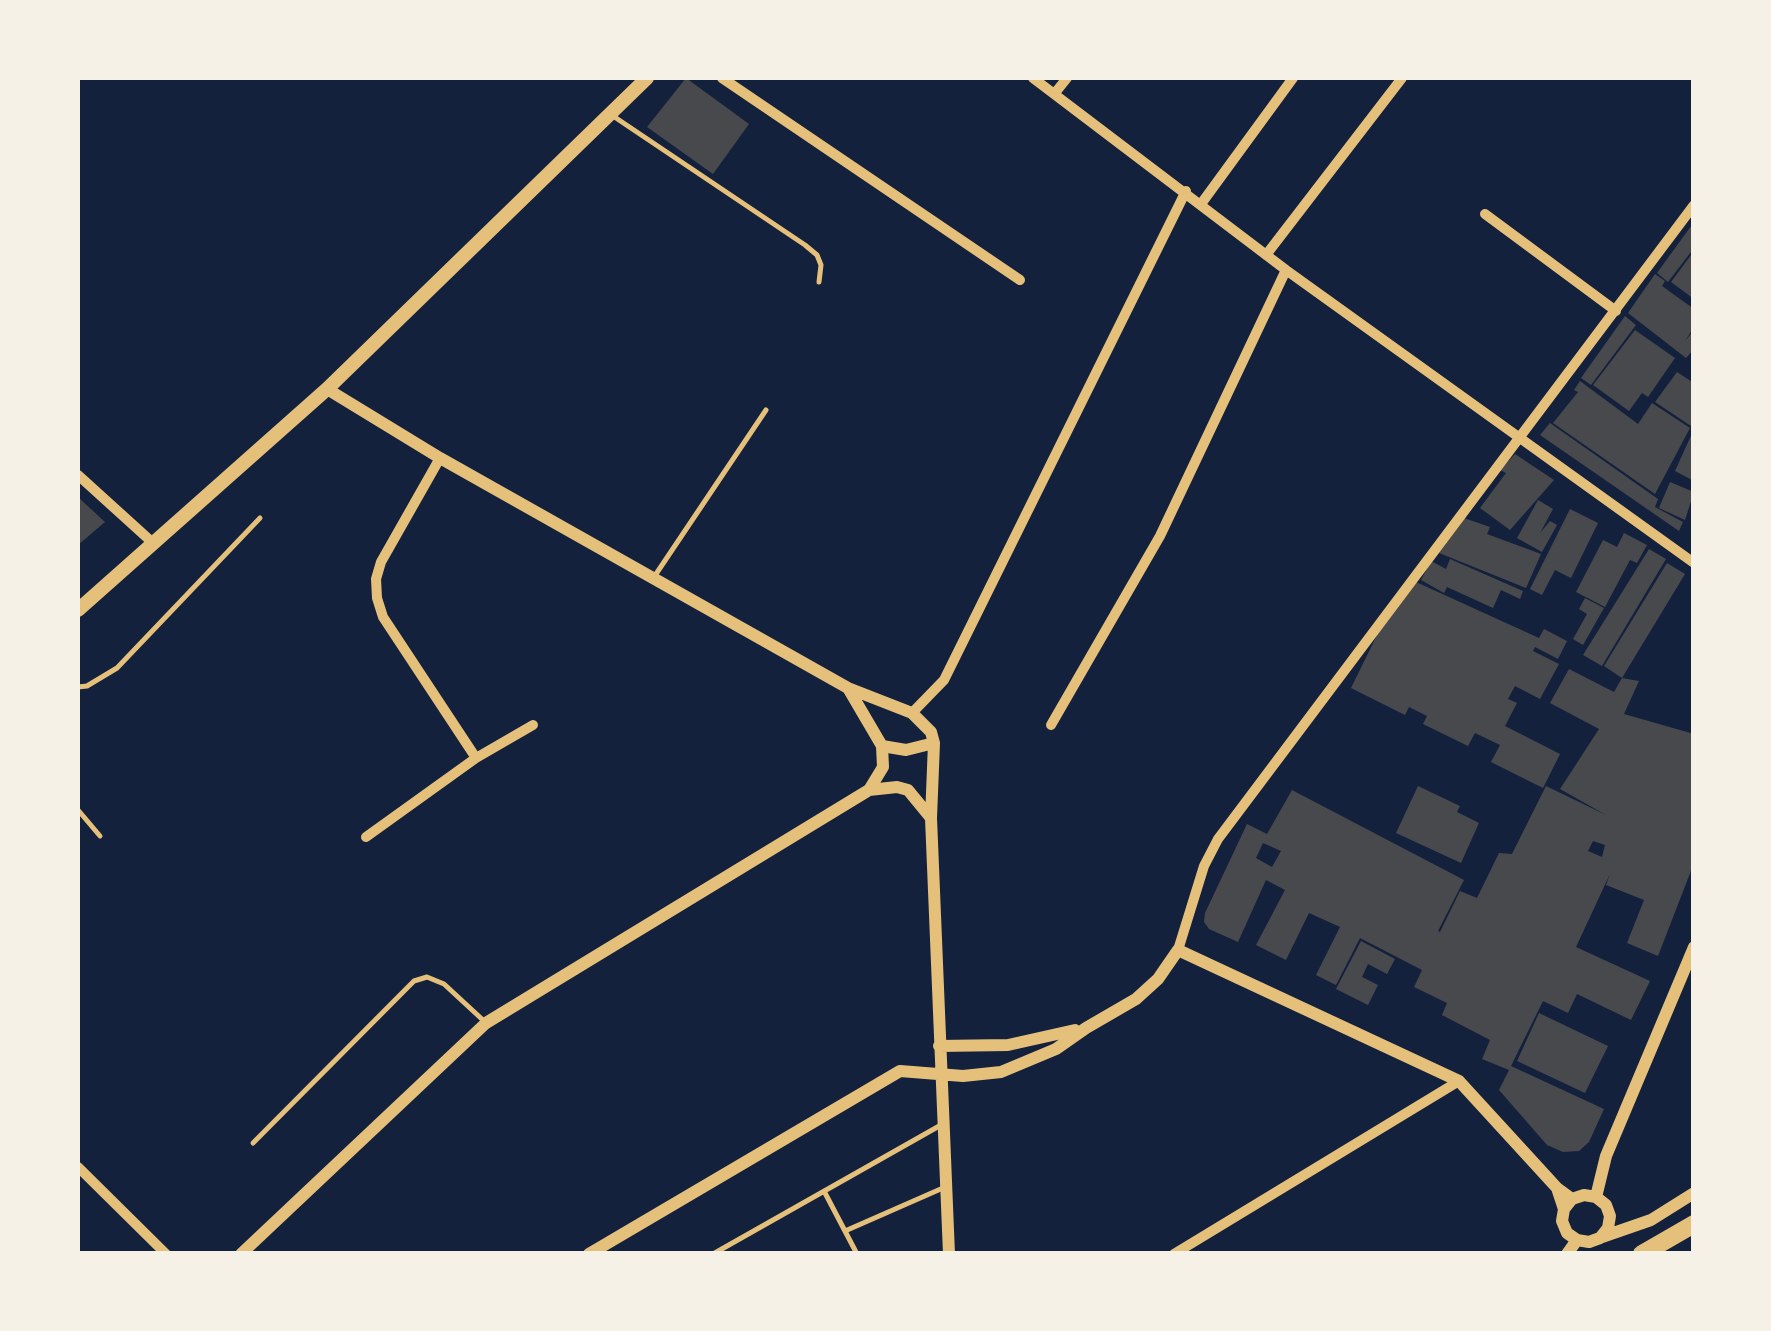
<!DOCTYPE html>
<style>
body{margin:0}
#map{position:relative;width:1771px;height:1331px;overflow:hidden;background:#14213d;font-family:Helvetica,sans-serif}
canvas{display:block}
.frame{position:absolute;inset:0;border:80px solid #f6f1e7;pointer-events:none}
</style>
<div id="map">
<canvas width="1771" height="1331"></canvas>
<div class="frame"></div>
</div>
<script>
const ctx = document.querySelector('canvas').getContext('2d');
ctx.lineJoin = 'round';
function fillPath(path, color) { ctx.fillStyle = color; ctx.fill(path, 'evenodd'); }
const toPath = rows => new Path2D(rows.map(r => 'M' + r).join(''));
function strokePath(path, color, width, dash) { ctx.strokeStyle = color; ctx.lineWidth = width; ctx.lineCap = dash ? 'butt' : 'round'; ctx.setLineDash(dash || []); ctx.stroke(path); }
const building = toPath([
 [686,78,749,124,713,174,647,127],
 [1694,222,1694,248,1668,282,1657,273],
 [1694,251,1694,299,1671,282],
 [1655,274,1665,281,1662,286,1694,309,1694,327,1685,341,1694,330,1694,349,1686,358,1628,313],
 [1625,316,1636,325,1591,385,1581,378],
 [1635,330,1675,358,1648,397,1642,393,1629,411,1593,385],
 [1677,372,1694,383,1691,426,1655,402],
 [1580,381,1638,424,1652,403,1690,428,1655,494,1553,423,1578,392,1574,390],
 [1550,423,1658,499,1655,507,1683,522,1679,531,1540,435],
 [1694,429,1694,481,1675,471],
 [1515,454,1554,480,1510,530,1480,508,1506,473,1500,470],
 [1670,482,1694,492,1685,520,1659,508],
 [78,497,105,522,78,545],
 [1538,500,1553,509,1540,533,1550,521,1557,525,1542,552,1517,538],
 [1570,509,1598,523,1571,578,1555,570,1542,595,1530,589],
 [1464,518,1490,527,1487,534,1541,554,1526,588,1439,553],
 [1624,533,1647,545,1637,563,1630,560,1605,607,1576,592,1603,540,1617,547],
 [1649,549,1666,559,1602,666,1583,655],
 [1450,559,1523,591,1520,599,1501,590,1493,608,1447,587,1444,593,1421,580,1431,561,1446,569],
 [1667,563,1685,574,1622,678,1604,666],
 [1416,582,1539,638,1544,629,1567,641,1558,659,1535,647,1533,651,1559,664,1540,699,1515,686,1508,699,1517,703,1505,726,1560,754,1543,788,1491,762,1500,745,1475,733,1468,746,1423,724,1427,716,1409,707,1405,715,1351,688,1381,627],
 [1585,598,1604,608,1583,645,1573,639,1587,614,1579,609],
 [1569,669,1614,692,1622,678,1639,681,1624,714,1694,734,1694,863,1658,956,1627,943,1644,900,1606,885,1610,874,1576,947,1650,981,1631,1020,1577,994,1568,1013,1543,1001,1511,1066,1604,1109,1589,1142,1579,1151,1563,1152,1547,1145,1499,1090,1509,1070,1482,1059,1490,1040,1442,1015,1447,1003,1414,987,1422,970,1360,938,1336,985,1316,975,1340,927,1309,913,1286,960,1256,945,1285,890,1266,880,1238,942,1209,929,1204,922,1205,913,1247,824,1267,834,1292,790,1464,880,1438,931,1440,932,1460,891,1477,898,1499,853,1512,854,1546,786,1606,815,1560,789,1599,729,1550,703],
 [1593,841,1605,845,1602,857,1588,851],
 [1263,843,1281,851,1272,867,1256,858],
 [1418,786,1460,806,1457,812,1479,823,1461,863,1396,833],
 [1361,941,1395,959,1387,974,1368,964,1362,977,1378,985,1368,1005,1336,989],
 [1539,1013,1608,1046,1585,1093,1517,1061]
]);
const service = toPath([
 [613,116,805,245,817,255,821,265,819,282],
 [654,577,766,410],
 [78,687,87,686,117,668,260,518],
 [78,810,100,836],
 [253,1143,414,981,427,977,444,984,484,1021],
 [824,1191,857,1254],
 [845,1231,943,1188],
 [713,1254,941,1125]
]);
const minor = toPath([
 [722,78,1020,280],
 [1033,78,1286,270,1694,563],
 [1055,93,1067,78],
 [1201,204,1293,78],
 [1485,214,1616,311],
 [1266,255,1402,78],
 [78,475,153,543],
 [912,713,944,680,1186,191],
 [1051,725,1160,536,1286,270],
 [476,758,533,725],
 [366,837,476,758,383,617,377,598,376,579,381,562,440,458],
 [1178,950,1204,866,1218,839,1694,205],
 [78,1167,166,1254],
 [1174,1254,1459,1081]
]);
const tertiary = toPath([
 [327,389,440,458,848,688,912,713,931,732,934,743,931,818,949,1254],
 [882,746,906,750,934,743],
 [869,790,897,787,908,790,931,818],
 [939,1046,1008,1045,1075,1030],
 [1558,1191,1564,1209,1562,1221,1567,1233,1577,1240,1589,1242,1600,1238,1608,1228,1610,1216,1606,1205,1596,1197,1584,1195,1572,1199,1564,1209],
 [1596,1197,1606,1156,1694,947],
 [1602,1237,1651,1220,1694,1193],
 [241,1254,486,1023,869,790,883,767,882,746,848,688],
 [589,1254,900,1071,963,1076,1001,1072,1056,1049,1086,1028,1136,999,1158,979,1178,950,1459,1081,1557,1188,1572,1199],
 [1567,1254,1577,1240]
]);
const secondary = toPath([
 [78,610,327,389,647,78]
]);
const motorway = toPath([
 [1642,1254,1694,1224]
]);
fillPath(building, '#48494c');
strokePath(service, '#e5c07b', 5);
strokePath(minor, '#e5c07b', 10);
strokePath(tertiary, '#e5c07b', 12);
strokePath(secondary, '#e5c07b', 14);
strokePath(motorway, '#e5c07b', 18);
</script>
